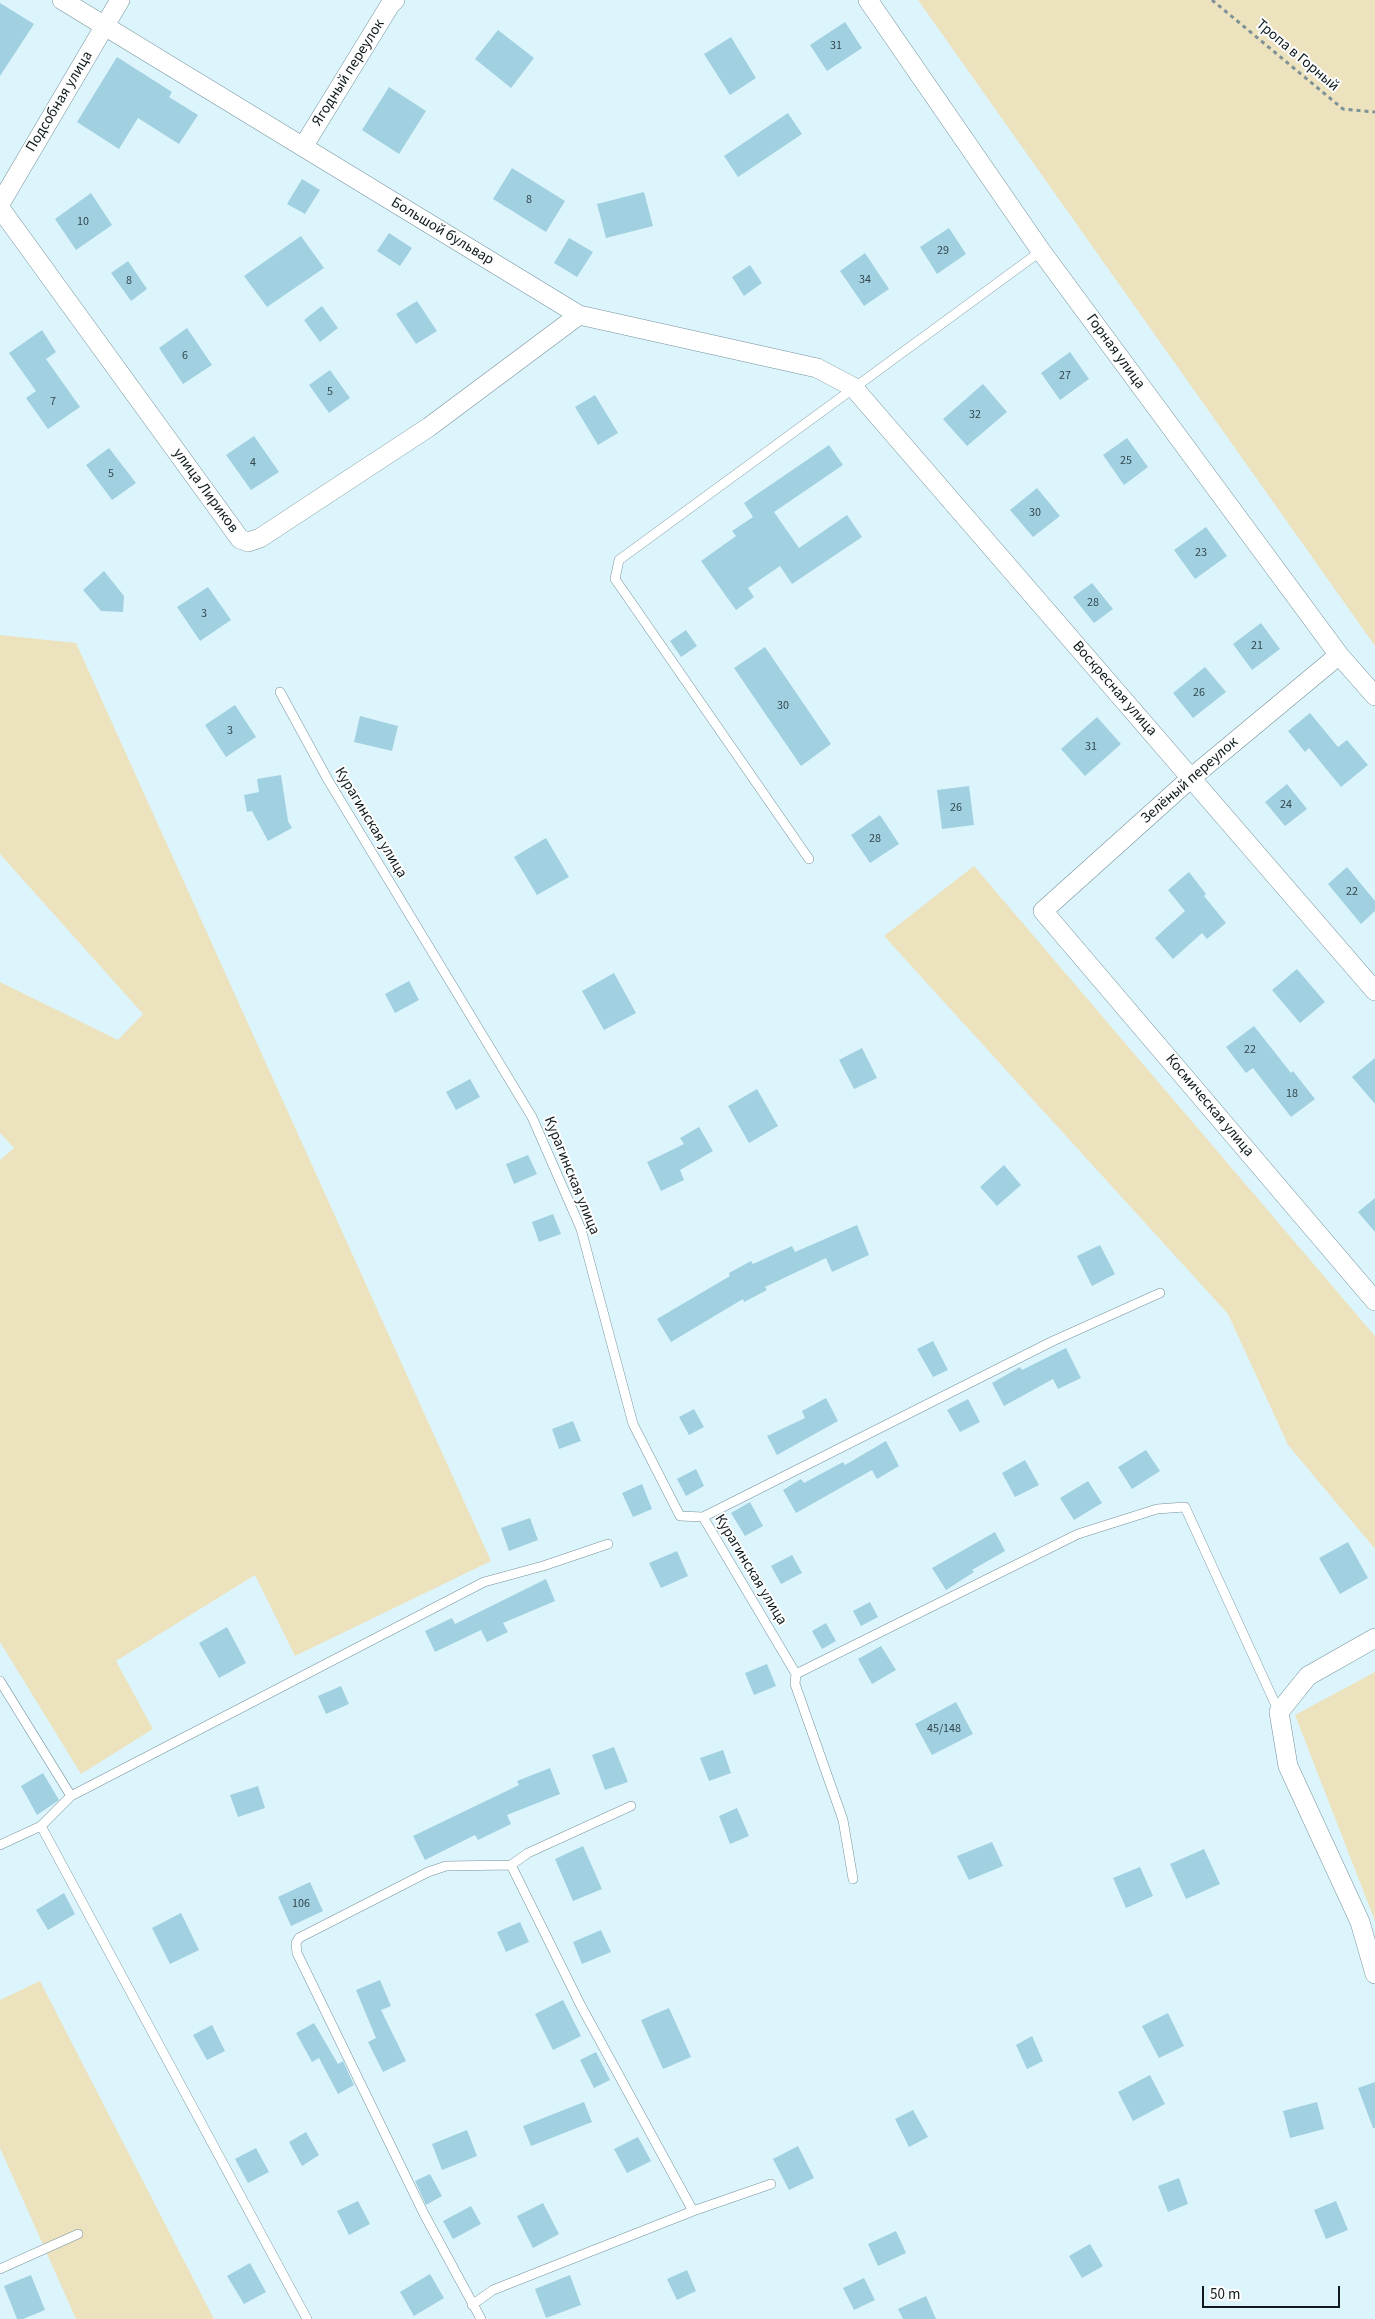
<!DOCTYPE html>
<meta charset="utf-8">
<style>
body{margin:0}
#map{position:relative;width:1375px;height:2319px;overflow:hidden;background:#dcf5fd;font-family:"Source Sans 3",sans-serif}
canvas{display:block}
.scale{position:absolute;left:1202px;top:2286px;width:138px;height:22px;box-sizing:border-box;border:2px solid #0e1a1d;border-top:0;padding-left:6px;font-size:15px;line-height:18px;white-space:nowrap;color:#0e1a1d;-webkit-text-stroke:4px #fdfdfd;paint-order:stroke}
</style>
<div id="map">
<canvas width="1375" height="2319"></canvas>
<div class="scale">50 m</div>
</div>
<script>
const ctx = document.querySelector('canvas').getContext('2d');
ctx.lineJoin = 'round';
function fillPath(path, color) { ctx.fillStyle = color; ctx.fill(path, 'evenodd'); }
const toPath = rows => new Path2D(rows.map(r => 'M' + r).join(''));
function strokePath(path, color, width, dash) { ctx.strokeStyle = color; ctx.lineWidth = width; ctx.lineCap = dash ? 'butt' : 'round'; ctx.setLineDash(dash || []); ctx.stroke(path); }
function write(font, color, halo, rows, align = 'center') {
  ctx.font = font + ' "Source Sans 3",sans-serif'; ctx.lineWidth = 4; ctx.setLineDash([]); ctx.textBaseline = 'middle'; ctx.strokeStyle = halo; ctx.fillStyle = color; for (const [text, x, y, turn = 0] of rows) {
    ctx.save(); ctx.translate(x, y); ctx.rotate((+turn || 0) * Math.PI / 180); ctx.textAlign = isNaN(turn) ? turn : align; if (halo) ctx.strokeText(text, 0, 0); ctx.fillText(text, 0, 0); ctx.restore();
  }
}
const green = toPath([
 [918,0,1375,0,1375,647,1375,646],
 [0,635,76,643,491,1561,295,1656,255,1575,116,1661,153,1729,81,1774,0,1642,0,1160,14,1148,0,1133,0,982,118,1040,143,1014,0,854],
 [974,866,1375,1336,1375,1549,1288,1445,1228,1314,884,936],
 [1375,1672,1375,1921,1295,1715],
 [40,1981,214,2319,76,2319,0,2148,0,2000]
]);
const building = toPath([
 [0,3,34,24,0,76],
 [845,22,862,48,827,71,810,45],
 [498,30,534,58,511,88,475,59],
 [731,37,756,78,730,95,704,54],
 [117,57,172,92,169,97,198,115,179,144,138,118,119,149,77,122],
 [389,87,426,111,399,154,362,130],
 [788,113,802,134,738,177,724,156],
 [512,168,565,201,546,232,493,199],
 [302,179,320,190,305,214,287,204],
 [644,192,653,226,606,238,597,204],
 [91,193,112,225,76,250,55,219],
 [949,228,966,254,937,274,920,247],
 [389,233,412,248,400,266,377,251],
 [301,236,324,268,267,307,244,276],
 [569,238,593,252,577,277,554,263],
 [865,253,889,289,864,306,840,271],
 [128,261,147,289,131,301,111,273],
 [750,265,762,283,744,296,732,277],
 [417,301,437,331,416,344,396,314],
 [322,306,338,328,320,342,304,320],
 [187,328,212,365,183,384,159,348],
 [42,330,56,352,46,359,80,407,48,429,26,398,36,391,9,353],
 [1070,352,1089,379,1060,400,1041,373],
 [330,370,350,398,329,413,309,385],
 [983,384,1007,412,967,446,943,419],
 [595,395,618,433,598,445,575,407],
 [254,436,279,472,251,490,226,455],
 [1127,438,1148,467,1124,485,1103,455],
 [829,445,843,465,774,512,799,548,847,515,862,537,792,584,780,566,748,588,754,597,736,610,701,561,736,536,732,531,753,517,744,503],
 [109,448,136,483,112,500,86,465],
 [1037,488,1060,516,1033,537,1010,510],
 [1206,527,1227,556,1195,579,1174,550],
 [104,571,124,596,123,612,101,611,83,590],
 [1092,583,1113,609,1094,623,1073,597],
 [208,587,231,620,200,641,177,607],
 [1261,623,1280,649,1252,670,1233,644],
 [686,630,697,646,681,657,670,641],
 [765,647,831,744,801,766,734,668],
 [1205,667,1226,692,1193,718,1173,693],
 [235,705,256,737,226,757,205,725],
 [1310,713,1338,747,1347,740,1368,765,1341,787,1309,748,1305,752,1288,731],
 [360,716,398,726,392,751,354,742],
 [1097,717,1121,744,1085,776,1061,749],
 [281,775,288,821,292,828,268,841,252,811,247,812,244,795,259,792,257,779],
 [1287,784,1307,809,1285,826,1265,802],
 [969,786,974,825,942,829,937,790],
 [880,815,899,844,870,863,851,835],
 [546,838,569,877,537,895,514,857],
 [1347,867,1375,901,1375,911,1361,924,1328,884],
 [1189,872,1206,894,1204,896,1226,923,1207,939,1202,933,1173,959,1155,938,1185,911,1168,890],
 [1297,969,1325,1002,1300,1023,1272,990],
 [614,973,636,1013,604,1030,582,991],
 [409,981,419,1000,395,1013,385,994],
 [1254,1026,1291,1073,1293,1071,1315,1099,1291,1117,1253,1068,1246,1073,1226,1047],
 [862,1048,877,1078,854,1089,839,1060],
 [1375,1058,1375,1104,1352,1077],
 [470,1079,480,1097,456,1110,446,1092],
 [757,1089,778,1126,749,1143,728,1106],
 [699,1127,713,1151,680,1170,684,1180,661,1191,647,1162,684,1144,680,1138],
 [528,1155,537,1174,514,1184,506,1164],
 [1004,1165,1021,1185,997,1206,980,1187],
 [1375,1198,1375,1232,1358,1212],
 [553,1214,561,1234,539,1242,532,1222],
 [857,1225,869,1255,832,1272,826,1258,765,1287,767,1290,744,1302,743,1299,671,1342,657,1319,730,1276,729,1273,751,1261,753,1264,792,1246,795,1252],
 [1100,1245,1115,1274,1092,1286,1077,1256],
 [933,1341,948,1370,933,1377,917,1349],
 [1066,1348,1081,1378,1058,1389,1053,1379,1004,1406,992,1383,1020,1367,1022,1370],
 [826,1398,838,1421,777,1455,767,1436,805,1418,802,1411],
 [968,1399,980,1422,960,1432,947,1410],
 [694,1409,704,1427,689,1435,679,1417],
 [573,1421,581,1441,559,1449,552,1429],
 [886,1441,899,1466,877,1479,872,1470,796,1513,783,1490,801,1479,804,1483,843,1462,845,1465],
 [1146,1450,1160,1471,1132,1489,1118,1467],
 [1025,1460,1039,1485,1015,1497,1002,1473],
 [696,1469,704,1486,686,1496,677,1479],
 [1088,1481,1102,1503,1074,1520,1060,1498],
 [642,1484,652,1509,633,1517,622,1493],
 [750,1502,763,1526,745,1536,731,1513],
 [530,1518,538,1540,509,1551,501,1528],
 [995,1532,1005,1551,972,1570,974,1572,946,1590,932,1568],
 [1348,1542,1368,1578,1340,1594,1319,1558],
 [677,1551,688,1576,661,1588,649,1563],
 [792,1555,802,1573,781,1584,771,1566],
 [546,1579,555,1601,503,1623,508,1632,487,1642,481,1630,435,1652,425,1631,452,1618,455,1624],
 [870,1602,878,1617,861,1626,853,1611],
 [826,1623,836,1641,822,1649,812,1631],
 [227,1627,246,1663,219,1678,199,1643],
 [881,1646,896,1670,872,1684,858,1659],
 [767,1664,776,1686,754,1695,745,1673],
 [341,1686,349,1704,326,1714,318,1696],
 [956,1702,973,1734,932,1755,915,1724],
 [614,1747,628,1782,605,1790,592,1755],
 [723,1750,731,1773,709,1781,700,1758],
 [550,1768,560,1794,507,1815,511,1824,478,1840,475,1835,425,1860,413,1836,519,1785,517,1781],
 [43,1773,59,1800,37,1815,21,1786],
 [258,1786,265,1808,238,1817,230,1795],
 [737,1808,749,1836,730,1844,719,1816],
 [992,1842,1003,1866,969,1880,957,1856],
 [583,1846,602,1889,573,1901,555,1859],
 [1204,1849,1220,1884,1186,1899,1170,1864],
 [1140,1867,1153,1896,1126,1908,1113,1878],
 [310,1882,323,1911,291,1926,278,1897],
 [64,1893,75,1914,48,1930,36,1910],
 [181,1913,199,1950,170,1964,152,1928],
 [520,1922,529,1942,506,1952,497,1932],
 [601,1930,611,1952,582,1964,573,1942],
 [380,1980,391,2006,381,2010,406,2061,383,2072,368,2042,376,2038,356,1990],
 [563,2000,581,2036,553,2050,535,2014],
 [669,2008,691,2057,663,2069,641,2020],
 [1168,2013,1184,2046,1159,2058,1142,2026],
 [314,2023,338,2064,343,2061,354,2085,338,2094,319,2058,312,2062,296,2033],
 [212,2025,225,2051,207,2060,193,2035],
 [1032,2036,1043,2061,1027,2069,1016,2045],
 [596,2052,610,2080,594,2088,580,2060],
 [1150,2075,1165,2104,1133,2121,1118,2092],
 [1375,2082,1375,2128,1373,2128,1358,2088],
 [584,2102,592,2122,531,2146,523,2126],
 [1317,2102,1324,2129,1290,2138,1283,2111],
 [913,2110,928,2137,909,2147,895,2119],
 [467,2130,477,2156,442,2170,432,2144],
 [306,2132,319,2155,302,2166,289,2142],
 [638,2137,651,2161,627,2173,614,2149],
 [798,2146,814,2178,789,2190,773,2159],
 [256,2148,269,2172,248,2183,235,2159],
 [430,2174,442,2196,426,2205,415,2181],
 [1179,2178,1188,2204,1168,2212,1158,2186],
 [358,2201,370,2224,349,2235,337,2211],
 [1336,2201,1348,2230,1326,2239,1314,2210],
 [543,2203,559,2234,533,2248,517,2216],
 [471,2206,481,2224,453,2239,443,2221],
 [896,2231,906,2253,878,2266,868,2244],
 [1090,2244,1103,2266,1082,2278,1069,2256],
 [250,2263,266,2292,244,2304,227,2276],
 [687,2270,696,2291,677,2300,667,2279],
 [430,2274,444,2298,414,2316,400,2292],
 [31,2275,45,2310,23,2319,17,2319,4,2286],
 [570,2275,581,2305,546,2318,535,2289],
 [864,2278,875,2300,854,2310,843,2288],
 [926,2296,936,2319,903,2319,898,2309]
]);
const path = toPath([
 [1212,0,1343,109,1375,112]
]);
const service = toPath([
 [280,692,328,780,532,1117,581,1229,633,1424,680,1516,703,1517,796,1674],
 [809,859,615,579,619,560,1041,251],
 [703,1517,1053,1341,1160,1293],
 [0,1681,71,1796,41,1826],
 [71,1796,484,1582,543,1566,608,1544],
 [0,1845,41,1826,307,2319],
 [511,1865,581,2006,693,2211],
 [853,1879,843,1820,795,1684,796,1674,1078,1534,1157,1509,1185,1507,1279,1712],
 [0,2269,78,2234],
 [472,2305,493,2290,693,2211,771,2184],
 [481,2319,424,2214,297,1953,296,1943,299,1938,428,1872,446,1866,511,1865,528,1853,631,1806]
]);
const minor = toPath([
 [62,0,579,315,817,368,853,387,1375,991],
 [868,0,1041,251,1339,655,1375,696],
 [303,147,390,5,395,0],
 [0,204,120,0],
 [0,208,240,539,248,542,260,538,429,427,579,315],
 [1339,655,1191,778,1043,911,1375,1301],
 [1375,1638,1308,1676,1279,1712,1288,1766,1360,1922,1375,1974]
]);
const numberNames = [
 ["31",836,46],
 ["8",529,200],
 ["10",83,222],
 ["29",943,251],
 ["34",865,280],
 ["8",129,281],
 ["6",185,356],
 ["27",1065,376],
 ["5",330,392],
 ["7",53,402],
 ["32",975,415],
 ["25",1126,461],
 ["4",253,463],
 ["5",111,474],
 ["30",1035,513],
 ["23",1201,553],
 ["28",1093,603],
 ["3",204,614],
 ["21",1257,646],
 ["26",1199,693],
 ["30",783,706],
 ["3",230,731],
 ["31",1091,747],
 ["24",1286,805],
 ["26",956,808],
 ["28",875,839],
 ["22",1352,892],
 ["22",1250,1050],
 ["18",1292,1094],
 ["45/148",944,1729],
 ["106",301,1904]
];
const streetNames = [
 ["Тропа в Горный",1297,56,40],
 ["Ягодный переулок",349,73,-58],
 ["Подсобная улица",60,102,-59],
 ["Большой бульвар",442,232,31],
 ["Горная улица",1115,352,54],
 ["улица Лириков",205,491,54],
 ["Воскресная улица",1114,689,49],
 ["Зелёный переулок",1190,781,-41],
 ["Курагинская улица",370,823,59],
 ["Космическая улица",1209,1106,50],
 ["Курагинская улица",571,1176,68],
 ["Курагинская улица",750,1570,59]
];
fillPath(green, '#ece2bd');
fillPath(building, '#a1d0e0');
strokePath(service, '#74919b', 10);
strokePath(minor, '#74919b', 20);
strokePath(path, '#7e9197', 3, [4, 4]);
strokePath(service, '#fff', 9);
strokePath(minor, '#fff', 19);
write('12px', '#33484e', null, numberNames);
write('15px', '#0e1a1d', '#fdfdfd', streetNames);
</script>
